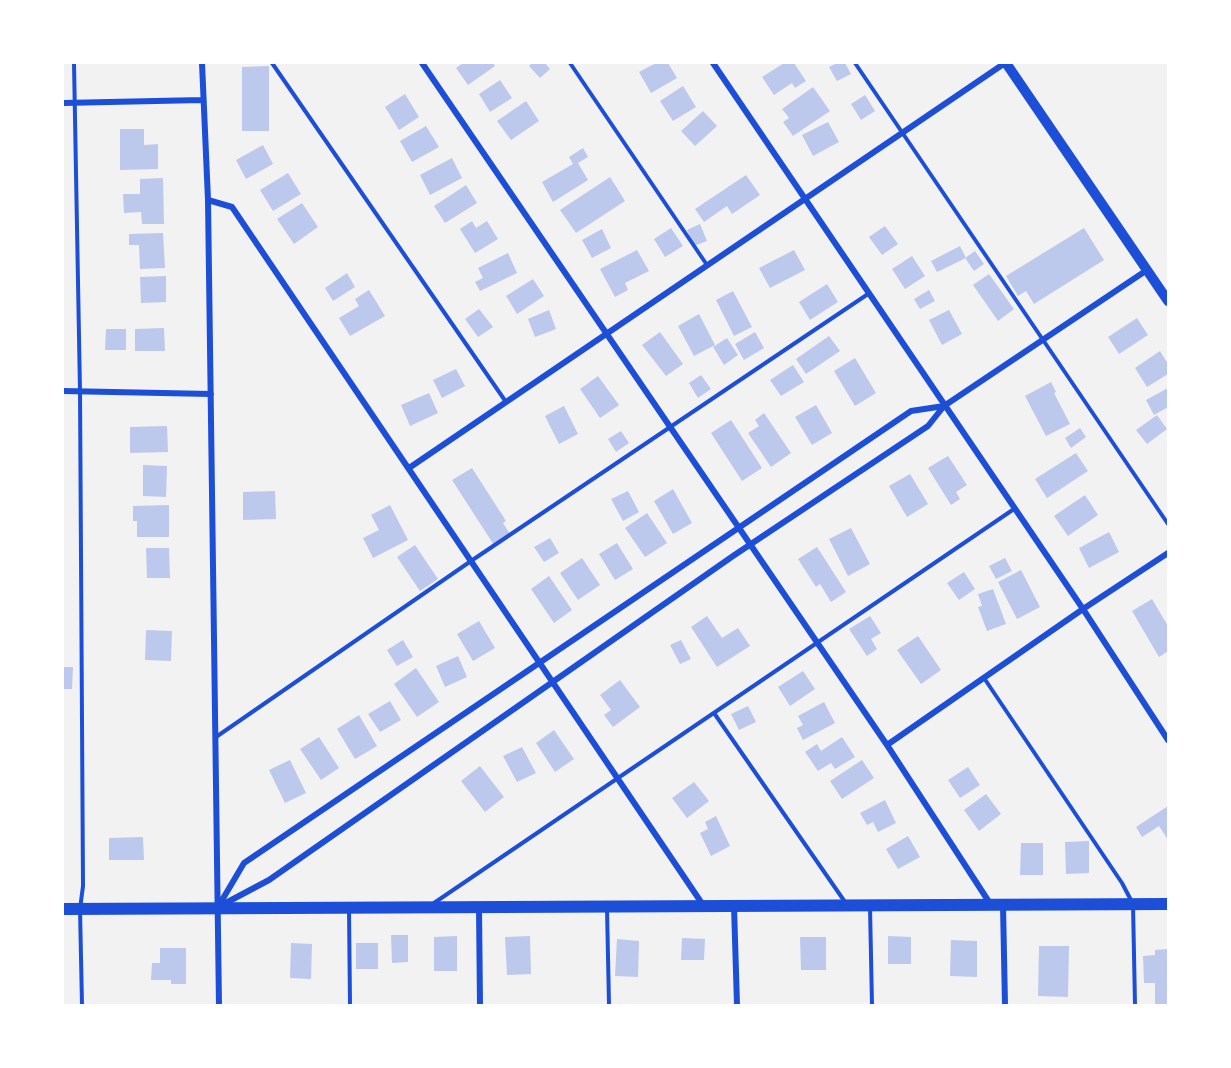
<!DOCTYPE html>
<style>
body{margin:0}
#map{position:relative;width:1231px;height:1068px;overflow:hidden;background:#f2f2f2;font-family:Commissioner,sans-serif}
canvas{display:block}
.frame{position:absolute;inset:0;border:64px solid #fff;pointer-events:none}
</style>
<div id="map">
<canvas width="1231" height="1068"></canvas>
<div class="frame"></div>
</div>
<script>
const ctx = document.querySelector('canvas').getContext('2d');
ctx.lineJoin = 'round';
function fillPath(path, color) { ctx.fillStyle = color; ctx.fill(path, 'evenodd'); }
const toPath = rows => new Path2D(rows.map(r => 'M' + r).join(''));
function strokePath(path, color, width, dash) { ctx.strokeStyle = color; ctx.lineWidth = width; ctx.lineCap = dash ? 'butt' : 'round'; ctx.setLineDash(dash || []); ctx.stroke(path); }
const building = toPath([
 [463,63,493,63,495,66,468,85,456,68],
 [532,63,545,63,550,69,540,78,529,66],
 [656,63,668,63,677,78,651,93,639,72],
 [784,63,794,63,806,81,795,88,792,83,774,95,762,77],
 [837,63,845,63,851,74,837,81,829,67],
 [269,66,269,131,242,131,242,67],
 [500,80,512,98,490,112,479,94],
 [683,86,696,107,673,121,660,101],
 [813,87,830,111,793,136,783,122,789,118,782,109],
 [405,94,419,117,399,130,385,107],
 [865,95,875,111,861,120,851,104],
 [526,101,539,121,511,140,497,121],
 [703,111,717,126,695,146,681,131],
 [828,122,839,142,813,156,802,135],
 [426,126,439,147,412,162,400,141],
 [120,129,144,129,144,145,158,144,158,169,120,170],
 [263,145,273,164,246,179,236,160],
 [583,148,588,157,578,163,588,180,553,202,542,182,573,164,569,157],
 [452,158,462,178,430,195,420,175],
 [288,173,301,194,273,211,260,190],
 [746,175,760,195,732,214,727,206,704,222,695,209],
 [610,177,625,201,576,233,560,210],
 [163,178,164,224,142,224,141,212,124,213,123,194,140,194,140,179],
 [466,185,477,203,445,223,434,206],
 [302,203,318,227,294,244,277,219],
 [472,221,476,228,487,221,498,239,475,253,460,229],
 [700,224,707,241,694,246,687,230],
 [885,226,898,244,882,255,869,237],
 [671,228,683,246,665,257,654,239],
 [1084,228,1104,260,1034,304,1026,291,1018,296,1006,276],
 [602,229,611,248,592,258,582,240],
 [163,233,165,268,140,269,139,245,129,245,129,234],
 [960,246,966,258,937,272,931,261],
 [637,250,649,271,625,283,628,290,615,297,600,269],
 [794,250,805,270,770,288,759,268],
 [975,251,984,264,974,271,965,258],
 [508,253,517,273,480,291,475,282,483,278,478,268],
 [912,256,925,276,905,289,892,269],
 [347,273,355,287,333,301,325,288],
 [989,274,1014,309,998,321,973,285],
 [166,276,166,302,141,303,140,277],
 [533,279,544,296,517,314,506,296],
 [827,284,838,302,810,320,799,302],
 [369,290,385,316,350,336,339,318,359,306,355,299],
 [929,290,935,301,920,309,914,299],
 [733,291,752,327,734,336,716,300],
 [479,309,493,327,478,337,465,319],
 [549,310,556,329,535,337,528,319],
 [949,310,962,334,942,345,929,320],
 [699,314,715,345,694,356,678,326],
 [1137,318,1148,335,1119,354,1108,337],
 [164,328,165,351,135,351,135,329],
 [106,329,126,329,126,350,105,350],
 [660,332,683,364,666,376,642,345],
 [755,332,764,348,744,360,735,344],
 [829,336,840,351,806,374,796,359],
 [727,338,738,355,724,365,713,347],
 [1160,351,1168,364,1168,374,1147,387,1135,368],
 [855,358,876,393,855,406,834,371],
 [793,365,804,382,781,396,770,380],
 [456,369,465,386,442,398,433,380],
 [701,375,711,389,698,398,689,383],
 [598,376,619,405,600,418,580,389],
 [1051,382,1056,392,1054,393,1070,424,1046,436,1025,396],
 [1168,388,1168,407,1154,415,1146,400],
 [429,393,438,413,410,426,401,405],
 [816,405,832,433,812,445,795,417],
 [564,406,578,434,559,444,545,416],
 [764,413,791,453,771,467,748,433,759,426,755,420],
 [1157,415,1167,429,1147,444,1136,430],
 [731,420,762,468,742,481,711,433],
 [167,426,168,452,130,453,130,427],
 [1080,428,1086,437,1071,448,1065,438],
 [621,431,629,443,616,452,608,439],
 [1076,453,1088,471,1047,498,1035,479],
 [948,456,967,485,956,492,960,499,951,505,928,468],
 [143,465,167,466,166,497,143,496],
 [472,468,506,521,503,523,510,534,494,545,452,480],
 [910,474,928,504,907,517,889,486],
 [673,489,692,523,673,534,654,501],
 [275,491,276,519,243,520,243,492],
 [628,491,639,512,623,521,611,499],
 [1085,495,1098,515,1068,536,1054,516],
 [169,505,169,537,137,537,137,521,133,521,133,506],
 [390,505,408,540,373,558,363,538,379,530,371,515],
 [647,513,667,543,645,557,625,528],
 [851,528,870,564,848,576,829,539],
 [1109,532,1119,552,1089,568,1079,548],
 [550,538,559,553,544,562,534,547],
 [617,543,633,569,615,580,599,554],
 [415,545,438,579,420,591,397,557],
 [817,547,846,592,831,602,820,584,816,587,798,559],
 [146,548,169,548,170,578,147,578],
 [582,558,600,585,578,600,560,573],
 [1005,558,1012,571,996,579,989,566],
 [1021,570,1040,607,1017,619,998,582],
 [964,572,975,589,959,600,947,583],
 [549,576,572,610,554,623,531,589],
 [993,589,1006,624,987,631,978,607,982,606,978,594],
 [1152,599,1168,626,1168,651,1159,657,1132,611],
 [707,616,722,638,738,628,750,646,717,667,691,627],
 [870,616,881,633,871,639,877,649,867,656,849,629],
 [479,621,495,648,473,661,457,634],
 [146,630,172,631,171,661,145,660],
 [918,636,941,670,921,684,897,650],
 [403,640,413,657,397,666,387,650],
 [681,640,691,659,680,664,670,645],
 [458,656,467,677,445,687,436,666],
 [63,667,73,667,72,689,63,689],
 [416,668,439,702,417,717,394,684],
 [803,671,815,689,790,706,778,687],
 [620,680,640,707,613,727,604,715,611,710,600,695],
 [390,701,401,720,380,732,368,714],
 [824,702,835,723,803,740,797,728,803,725,798,716],
 [748,706,756,722,739,730,731,714],
 [359,715,377,746,355,759,337,729],
 [554,730,574,759,555,772,536,743],
 [319,737,339,768,321,780,300,749],
 [842,737,855,757,835,769,831,763,818,771,805,752,817,744,821,751],
 [522,747,536,773,517,782,503,756],
 [290,760,306,793,285,803,269,770],
 [862,760,874,778,842,799,830,781],
 [480,766,504,797,485,812,461,781],
 [968,767,980,785,960,798,948,780],
 [694,782,709,801,687,818,672,798],
 [986,794,1001,814,979,831,964,810],
 [885,800,896,823,878,832,873,822,867,825,860,813],
 [1168,806,1168,840,1159,826,1142,837,1136,827],
 [716,816,730,846,711,856,700,833,708,829,705,822],
 [908,836,920,857,898,869,886,849],
 [143,837,144,860,109,860,109,838],
 [1089,841,1089,873,1066,874,1065,842],
 [1021,843,1043,843,1043,875,1020,875],
 [391,935,408,935,408,962,392,963],
 [457,936,457,971,434,971,434,937],
 [530,936,531,974,507,975,505,937],
 [888,936,911,937,911,964,888,964],
 [800,937,826,937,826,970,801,970],
 [682,938,705,939,704,960,681,960],
 [617,939,639,941,638,977,615,976],
 [951,940,977,941,977,977,950,976],
 [291,943,312,944,311,979,290,978],
 [356,943,378,943,378,969,356,969],
 [1039,946,1069,946,1068,997,1038,996],
 [160,948,186,948,186,984,171,984,171,980,151,980,152,963,160,963],
 [1168,949,1168,1004,1155,1005,1155,983,1144,983,1143,956,1155,955,1155,950]
]);
const service = toPath([
 [74,63,80,391,83,886,80,909,82,1005],
 [272,63,506,402],
 [570,63,707,265],
 [855,63,1168,524],
 [984,678,1122,883,1133,904,1135,1005],
 [714,713,845,902],
 [216,737,471,561,868,294],
 [434,903,1014,509],
 [870,907,872,1005],
 [607,908,609,1005],
 [349,909,350,1005]
]);
const minor = toPath([
 [202,63,208,200,219,1005],
 [422,63,887,745,991,905],
 [713,63,1083,609,1168,740],
 [63,103,202,100],
 [208,200,232,207,703,905],
 [63,391,211,394],
 [409,468,1005,63],
 [887,745,1083,609,1168,553],
 [1003,905,1005,1005],
 [220,906,269,880,733,556,928,426,944,406,1147,270],
 [734,906,737,1005],
 [218,907,244,863,911,411,944,406],
 [479,908,480,1005]
]);
const secondary = toPath([
 [1006,63,1168,301]
]);
const primary = toPath([
 [63,909,1168,904]
]);
fillPath(building, '#bdc9ec');
strokePath(service, '#1d4ed8', 4);
strokePath(minor, '#1d4ed8', 6);
strokePath(secondary, '#1d4ed8', 10);
strokePath(primary, '#1d4ed8', 12);
</script>
